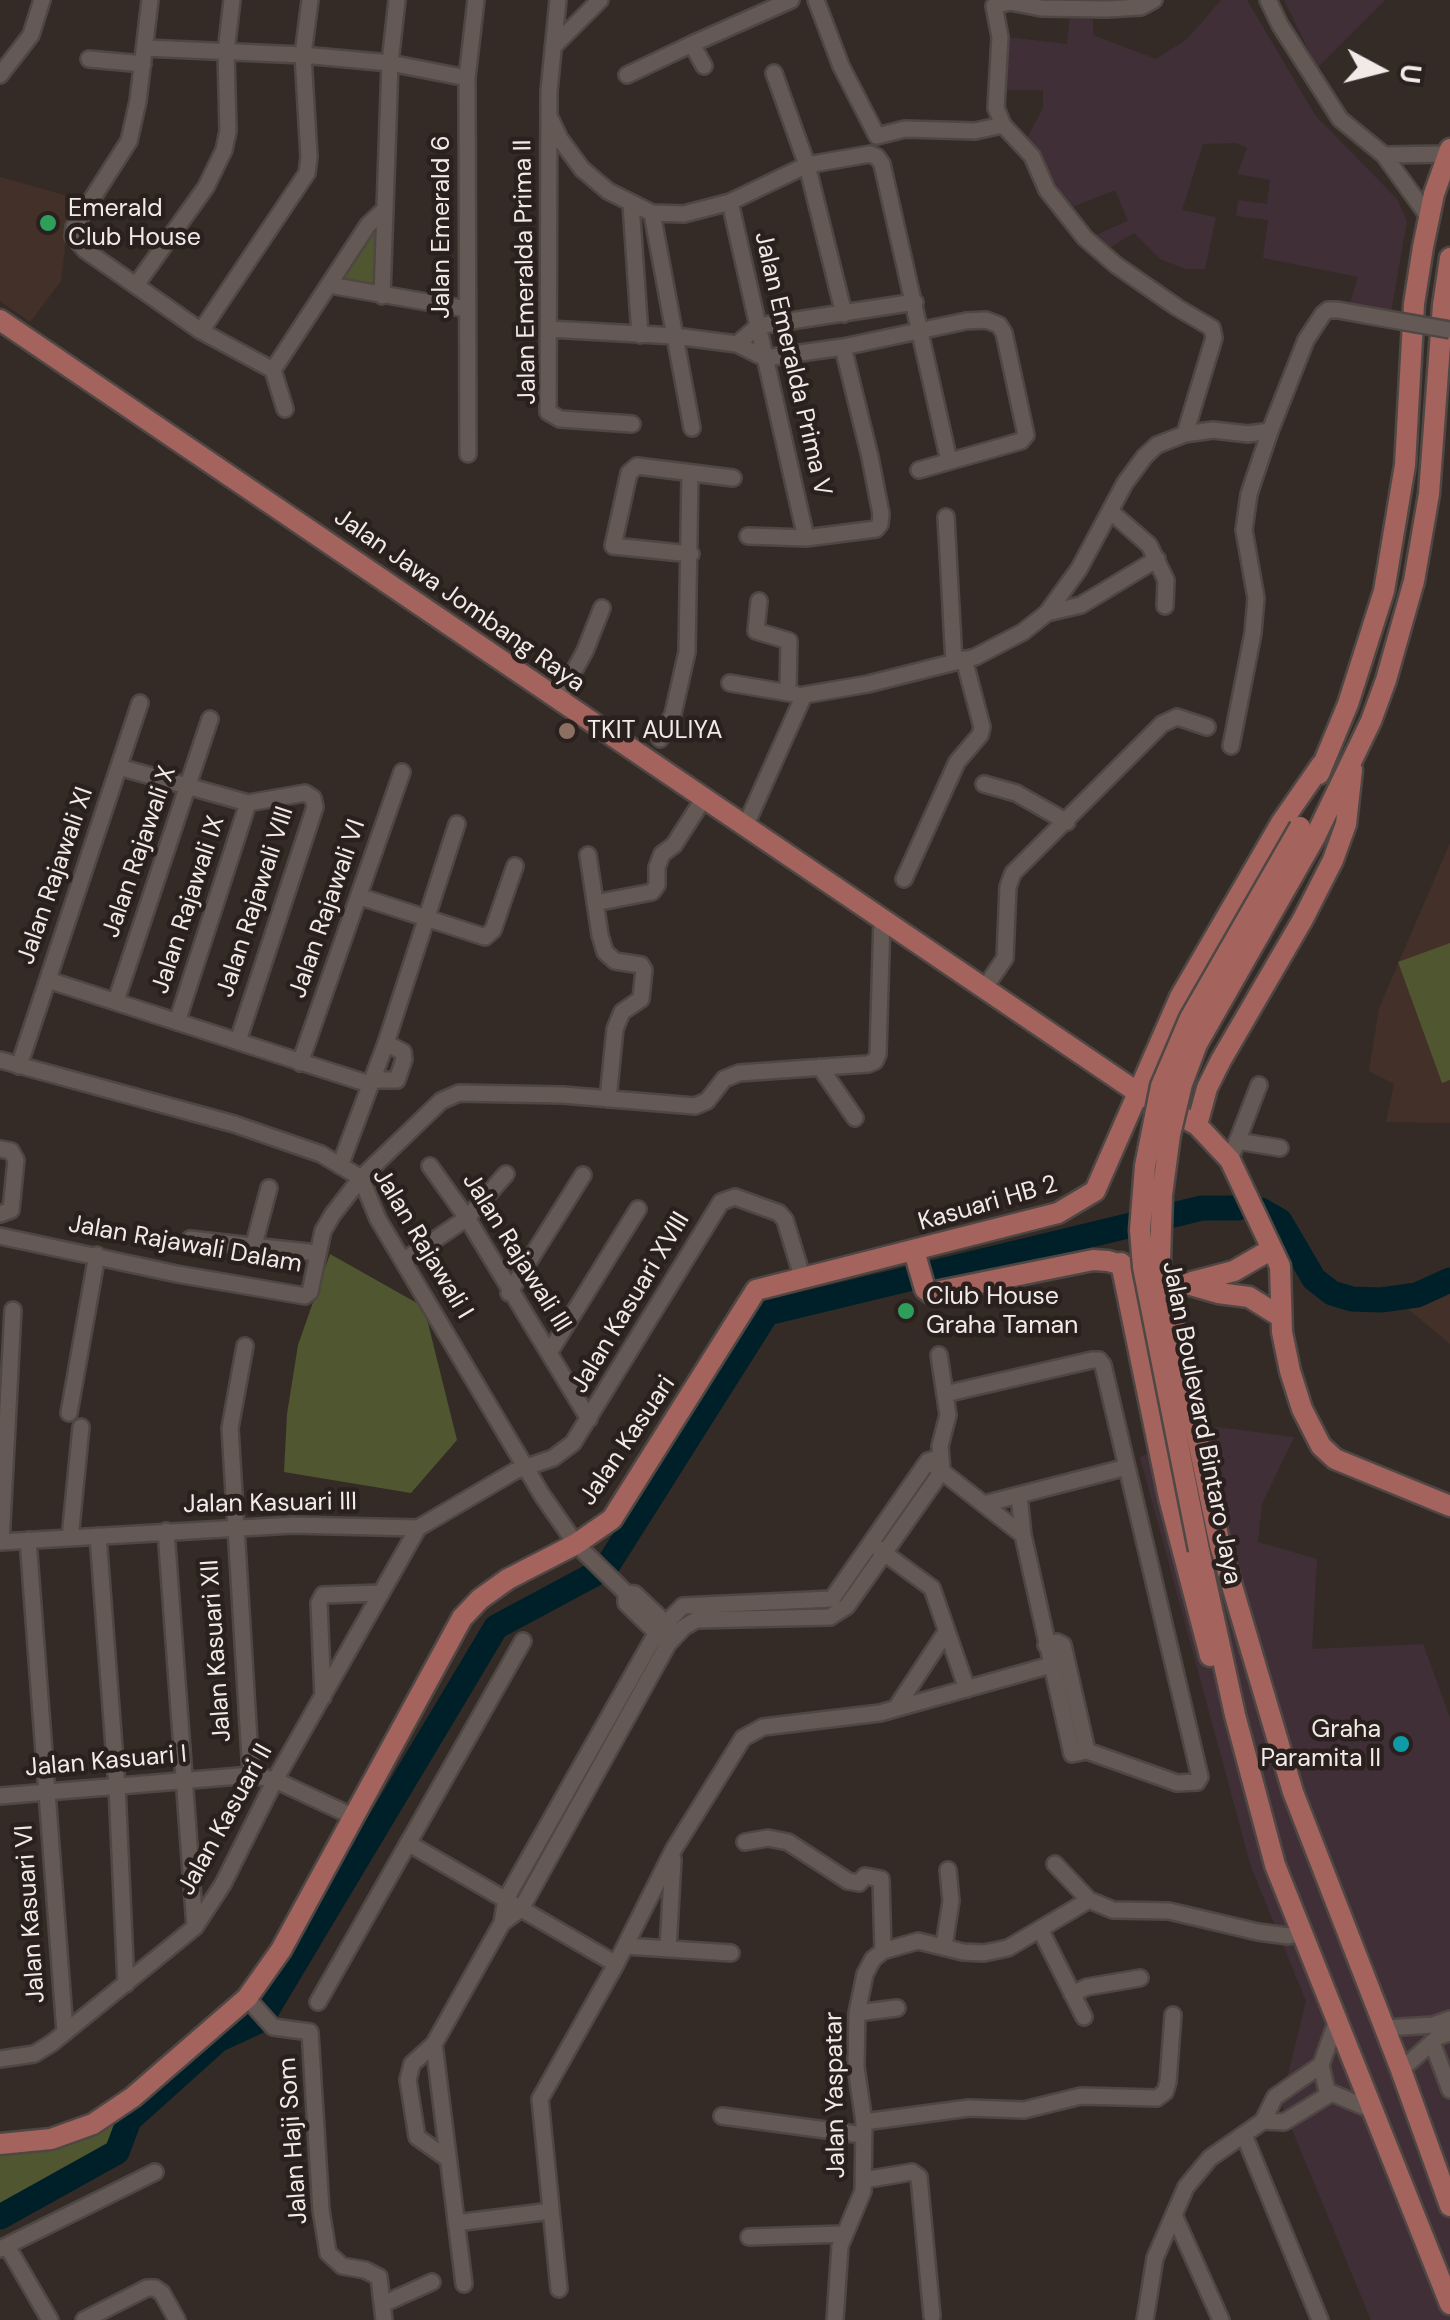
<!DOCTYPE html>
<style>
body{margin:0}
#map{position:relative;width:1450px;height:2320px;overflow:hidden;background:#342b27;font-family:"DM Sans",sans-serif}
canvas{display:block}
.north{position:absolute;left:1330px;top:20px;width:100px;height:100px;-webkit-text-stroke:8px #2a211e;paint-order:stroke;rotate:97deg;font-size:28px;font-weight:700;line-height:40px;text-align:center;color:#f1eae8}
.north::after{content:'';display:block;margin:auto;width:35px;height:45px;background:#f1eae8;clip-path:polygon(50% 0,100% 100%,50% 72%,0 100%)}
</style>
<div id="map">
<canvas width="1450" height="2320"></canvas>
<div class="north">U</div>
</div>
<script>
const ctx = document.querySelector('canvas').getContext('2d');
ctx.lineJoin = 'round';
function fillPath(path, color) { ctx.fillStyle = color; ctx.fill(path, 'evenodd'); }
const toPath = rows => new Path2D(rows.map(r => 'M' + r).join(''));
function strokePath(path, color, width, dash) { ctx.strokeStyle = color; ctx.lineWidth = width; ctx.lineCap = dash ? 'butt' : 'round'; ctx.setLineDash(dash || []); ctx.stroke(path); }
function write(font, color, halo, rows, align = 'center') {
  ctx.font = font + ' "DM Sans",sans-serif'; ctx.lineWidth = 9; ctx.setLineDash([]); ctx.textBaseline = 'middle'; ctx.strokeStyle = halo; ctx.fillStyle = color; for (const [text, x, y, turn = 0] of rows) {
    ctx.save(); ctx.translate(x, y); ctx.rotate((+turn || 0) * Math.PI / 180); ctx.textAlign = isNaN(turn) ? turn : align; if (halo) ctx.strokeText(text, 0, 0); ctx.fillText(text, 0, 0); ctx.restore();
  }
}
const commercial = toPath([
 [1221,0,1247,0,1315,115,1397,199,1407,221,1391,312,1350,303,1358,277,1263,258,1268,220,1236,216,1238,200,1267,204,1270,180,1237,174,1247,148,1237,143,1203,144,1182,210,1216,217,1205,269,1186,269,1160,259,1134,233,1107,249,1093,236,1128,221,1115,190,1070,208,1027,138,1043,108,1043,90,1001,90,1007,37,1067,44,1070,16,1093,19,1093,35,1156,59,1187,39],
 [1284,0,1385,0,1317,68],
 [1217,1427,1294,1437,1262,1504,1258,1542,1317,1559,1312,1649,1423,1644,1450,1718,1450,2320,1371,2320,1281,2103,1306,2001,1251,1867,1140,1457]
]);
const education = toPath([
 [0,177,71,197,61,281,30,322,0,301],
 [1450,843,1450,1123,1386,1122,1394,1084,1369,1071,1379,1008],
 [1450,1288,1450,1344,1402,1304]
]);
const green = toPath([
 [385,209,382,296,329,285],
 [1450,943,1450,1080,1442,1083,1398,962],
 [330,1254,424,1307,457,1440,411,1493,284,1472,287,1414,298,1345],
 [163,2083,162,2091,120,2129,109,2159,0,2219,0,2153,34,2150]
]);
const river = toPath([
 [1261,1210,1280,1221,1314,1279,1332,1293,1352,1299,1381,1300,1417,1295,1450,1280],
 [0,2217,117,2152,129,2120,218,2040,261,2020,496,1627,606,1568,767,1313,1202,1208,1238,1208]
]);
const minor = toPath([
 [150,0,138,101,129,141,74,227,73,236,85,250,201,331,273,370],
 [558,0,549,91,548,412,560,419,632,424],
 [816,0,841,66,877,136,905,129,975,131,1003,125],
 [1268,0,1280,25,1340,119,1384,155,1428,216],
 [994,6,1000,37,996,108,1003,125,1032,156,1047,190,1085,238,1116,265,1178,308,1212,328,1214,338,1185,434],
 [994,6,1010,2,1041,8,1107,9,1141,7,1154,0],
 [692,44,791,0],
 [553,47,600,0],
 [145,48,303,55,390,63,467,78],
 [89,59,143,64],
 [774,73,807,165,844,314],
 [0,75,31,35,42,0],
 [627,75,692,44,704,66],
 [549,116,560,139,582,169,608,191,652,213,684,214,730,202,807,165,870,154,877,157,882,164,949,461],
 [1384,155,1448,154],
 [730,202,806,538],
 [631,204,640,335],
 [652,213,692,428],
 [136,285,206,187,224,150,228,131,226,52,232,0],
 [329,285,467,309],
 [382,296,390,63,397,0],
 [549,329,675,336,737,344,765,358,843,347,966,321,986,320,999,325,1004,333,1026,435,1021,441,919,470],
 [201,331,307,173,309,157,303,55,310,0],
 [737,344,758,326,915,302],
 [273,370,368,225,385,209],
 [273,370,285,409],
 [468,454,467,78,476,0],
 [1110,511,1149,545,1166,580,1165,606],
 [946,517,954,662],
 [748,536,806,538,876,529,880,524,881,514,870,457,843,347],
 [691,554,613,546,629,473,637,466,733,478],
 [759,601,756,631,789,641,788,692],
 [1047,613,1081,605,1157,559],
 [730,683,795,694],
 [558,700,585,651,602,608],
 [660,739,673,714,687,652,690,473],
 [1231,746,1253,633,1256,598,1244,530,1249,494,1270,431],
 [119,767,248,803,305,793,313,798,315,807,238,1041],
 [984,784,1016,793,1067,822],
 [745,827,804,695,868,684,975,657,1023,632,1047,613,1079,569,1125,483,1145,456,1157,445,1185,434,1213,430,1248,434,1270,431,1306,340,1323,314,1328,310,1338,310,1365,315],
 [588,855,600,935,605,952,615,961,641,965,644,970,641,999,622,1012,615,1029,608,1099],
 [904,879,957,762,980,735,982,727,964,659],
 [361,897,485,937,493,930,515,866],
 [595,903,652,892,657,885,657,867,662,854,674,845,704,798],
 [48,980,369,1084],
 [986,986,1005,958,1008,887,1013,873,1162,724,1177,717,1207,727],
 [116,1001,210,719],
 [177,1022,248,803],
 [0,1060,234,1124,321,1154,361,1178,378,1219,542,1495,576,1544,626,1593,635,1594,677,1634],
 [300,1063,402,772],
 [19,1066,140,703],
 [820,1067,855,1118],
 [372,1080,397,1080,404,1059,403,1052,386,1043],
 [1237,1141,1280,1148],
 [0,1149,11,1151,16,1160,11,1210,0,1214],
 [1230,1160,1259,1085],
 [340,1166,386,1043,457,824],
 [430,1166,467,1218,589,1419],
 [0,1236,177,1274,305,1296,310,1292,323,1231,333,1214,361,1178,441,1101,459,1093,563,1095,695,1106,707,1101,724,1079,739,1073,868,1064,875,1061,878,1054,882,918],
 [190,1239,317,1253],
 [253,1248,269,1188],
 [403,1261,467,1218,506,1174],
 [509,1293,583,1175],
 [245,1346,230,1428,251,1775],
 [549,1353,638,1209],
 [945,1394,1092,1360,1099,1360,1103,1365,1200,1777,1197,1782,1177,1783,1087,1751,1072,1754,1023,1535,1019,1495],
 [69,1413,97,1255],
 [935,1466,1023,1535],
 [984,1504,1127,1467],
 [166,1531,195,1927],
 [98,1536,117,1787,126,1984],
 [70,1538,81,1427],
 [28,1540,65,2032],
 [0,1542,293,1525,418,1528,515,1471,553,1458,573,1443,721,1202,735,1197,779,1213,785,1220,802,1276],
 [1,1542,13,1310],
 [876,1547,932,1588,967,1689],
 [626,1593,626,1603,662,1638],
 [1046,1645,1057,1642,1063,1645,1087,1751],
 [323,1697,319,1603,323,1595,381,1593],
 [896,1708,946,1632],
 [0,1796,251,1775,275,1780,354,1817],
 [745,1842,768,1838,788,1842,848,1881,859,1883,865,1876,881,1879,883,1951],
 [408,1843,616,1964],
 [1055,1864,1089,1900],
 [502,1923,521,1909,668,1644,684,1627,696,1620,830,1617,847,1606,942,1471,940,1446,948,1415,939,1355],
 [1041,1931,1084,2017],
 [625,1946,731,1953],
 [944,1946,951,1901,948,1870],
 [668,1949,673,1859],
 [1072,1994,1087,1987,1140,1978],
 [247,1998,273,2027,310,2032,321,2210,328,2253,342,2266,365,2270,379,2277,384,2320],
 [318,2002,523,1641],
 [857,2013,897,2008],
 [1337,2020,1321,2065,1327,2091,1372,2110],
 [1385,2028,1433,2025,1450,2019],
 [1432,2042,1450,2090],
 [434,2044,412,2064,408,2080,417,2137,448,2159],
 [0,2059,34,2054,52,2043,195,1927,223,1884,275,1780,418,1528],
 [1401,2070,1438,2037,1450,2033],
 [722,2116,863,2135],
 [1263,2121,1284,2122,1330,2094],
 [864,2122,969,2108,1024,2110,1081,2096,1157,2098,1165,2092,1168,2082,1173,2015],
 [1244,2135,1320,2320],
 [864,2180,912,2172,919,2177,932,2316],
 [1174,2215,1221,2320],
 [456,2223,551,2211],
 [749,2237,843,2234],
 [7,2246,50,2320],
 [0,2249,155,2172],
 [464,2284,434,2044,502,1923,506,1899,657,1632,683,1606,832,1599,928,1461,939,1458],
 [559,2289,540,2099,616,1964,674,1849,743,1738,763,1727,880,1713,1051,1665],
 [383,2304,432,2282],
 [84,2320,147,2288,155,2288,162,2293,177,2320],
 [835,2320,840,2246,863,2191,864,2122,856,2067,857,2013,865,1974,873,1959,883,1951,918,1941,963,1952,984,1953,1008,1948,1089,1900,1113,1910,1169,1911,1258,1932,1288,1936,1301,1933],
 [1145,2320,1155,2258,1186,2187,1210,2158,1263,2121,1275,2097,1321,2065]
]);
const major = toPath([
 [0,320,1137,1092,1197,1125,1230,1160,1280,1266,1282,1332,1290,1371,1302,1409,1321,1446,1335,1459,1450,1506],
 [1319,774,1348,704,1384,591,1405,465,1414,304,1423,247,1434,194,1450,149],
 [1315,837,1371,721,1386,680,1414,581,1429,494,1443,305,1450,258],
 [1197,1125,1207,1088,1221,1060,1303,919,1333,860,1346,824,1352,770],
 [914,1251,925,1289,930,1293,1093,1260,1108,1261,1218,1293,1249,1297,1281,1317],
 [1121,1263,1169,1498,1210,1656],
 [1192,1282,1234,1271,1272,1249],
 [1220,1545,1293,1792,1401,2070,1450,2206],
 [1199,1550,1235,1715,1275,1865,1450,2304],
 [0,2144,51,2139,93,2124,133,2097,247,1998,281,1950,462,1618,480,1599,508,1579,576,1544,612,1519,756,1290,1058,1213,1095,1191,1180,997,1281,823,1322,764]
]);
const minorBridge = toPath([
 [1365,315,1450,330]
]);
const majorBridge = toPath([
 [1220,1545,1160,1261,1162,1195,1170,1135,1182,1084,1197,1044,1315,837],
 [1199,1550,1143,1267,1140,1230,1145,1166,1161,1086,1190,1018,1300,827]
]);
const markers = [
 [48,223,10,"#2e9e5b"],
 [567,731,10,"#8d6e63"],
 [906,1311,10,"#2e9e5b"],
 [1401,1744,10,"#0f9aa8"]
];
const poiNames = [
 ["Emerald",68,209],
 ["Club House",68,238],
 ["TKIT AULIYA",587,731],
 ["Club House",926,1297],
 ["Graha Taman",926,1326],
 ["Graha",1381,1730,"right"],
 ["Paramita II",1381,1759,"right"]
];
const streetNames = [
 ["Jalan Emerald 6",442,227,-90],
 ["Jalan Emeralda Prima II",526,272,-91],
 ["Jalan Emeralda Prima V",792,364,77],
 ["Jalan Jawa Jombang Raya",459,601,35],
 ["Jalan Rajawali X",140,852,-71],
 ["Jalan Rajawali XI",56,876,-71],
 ["Jalan Rajawali VIII",256,902,-72],
 ["Jalan Rajawali IX",189,905,-72],
 ["Jalan Rajawali VI",328,909,-71],
 ["Kasuari HB 2",988,1204,-16],
 ["Jalan Rajawali I",422,1244,59],
 ["Jalan Rajawali Dalam",185,1245,10],
 ["Jalan Rajawali III",516,1253,58],
 ["Jalan Kasuari XVIII",631,1303,-59],
 ["Jalan Boulevard Bintaro Jaya",1201,1423,79],
 ["Jalan Kasuari",628,1441,-56],
 ["Jalan Kasuari III",270,1504,-1],
 ["Jalan Kasuari XII",217,1651,-94],
 ["Jalan Kasuari I",106,1762,-5],
 ["Jalan Kasuari II",226,1820,-61],
 ["Jalan Kasuari VI",31,1914,-94],
 ["Jalan Yaspatar",836,2095,-91],
 ["Jalan Haji Som",294,2141,-94]
];
fillPath(commercial, '#412f38');
fillPath(education, '#433029');
fillPath(green, '#50562f');
strokePath(river, '#002029', 25);
strokePath(minor, '#4f4744', 20);
strokePath(major, '#4f4744', 25);
strokePath(minor, '#645955', 15);
strokePath(major, '#a4635d', 20);
strokePath(minorBridge, '#4f4744', 20, []);
strokePath(majorBridge, '#4f4744', 25, []);
strokePath(minorBridge, '#645955', 15);
strokePath(majorBridge, '#a4635d', 20);
for (const [x, y, r, color] of markers) { const dot = new Path2D(); dot.arc(x, y, r, 0, 2 * Math.PI); ctx.fillStyle = color; ctx.fill(dot); strokePath(dot, '#2a211e', 4); }
write('25px', '#f1eae8', '#2a211e', poiNames, 'left');
write('25px', '#f1eae8', '#2a211e', streetNames);
</script>
